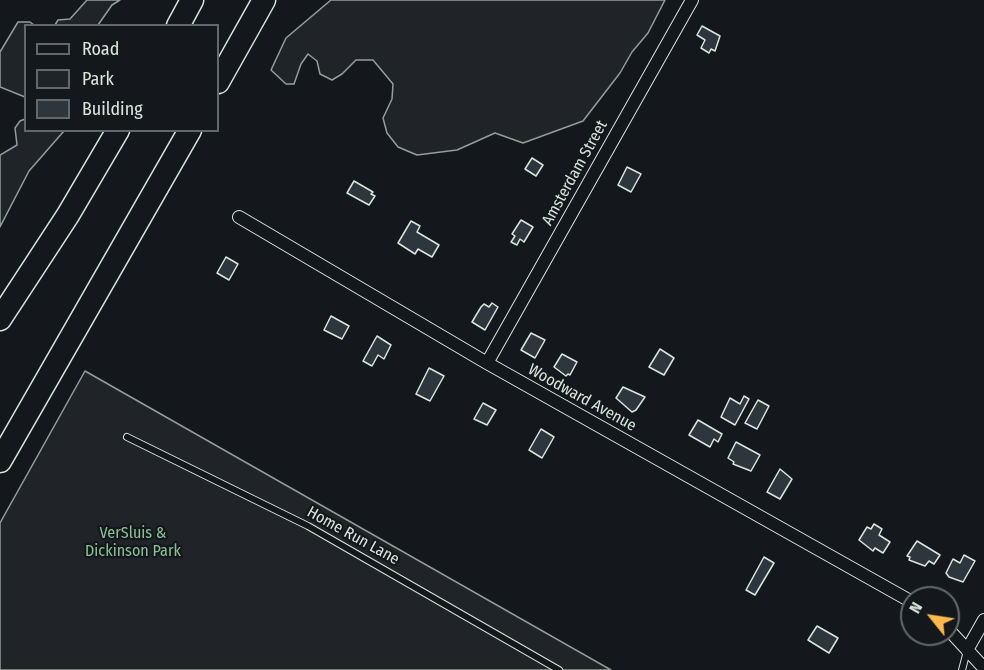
<!DOCTYPE html>
<style>
body{margin:0}
#map{position:relative;width:984px;height:670px;overflow:hidden;background:#14181c;font-family:"Fira Sans Condensed",sans-serif}
canvas{display:block}
.legend{position:absolute;left:24px;top:24px;width:195px;height:108px;box-sizing:border-box;background:#14181c;border:2px solid #626a69;margin:0;padding:8px 10px;list-style:none;font-size:18px;color:#d8e6dc}
.legend li{display:flex;align-items:center;gap:12px;height:30px}
.legend b{width:30px;border:2px solid #626a69}
.north{position:absolute;left:900px;top:586px;width:60px;height:60px;box-sizing:border-box;background:#14181c;border:2px solid #626a69;border-radius:50%;rotate:300deg;font-size:16px;font-weight:700;line-height:24px;text-align:center;color:#d8e6dc}
.north::after{content:'';display:block;margin:auto;width:21px;height:27px;background:#ffb74d;clip-path:polygon(50% 0,100% 100%,50% 72%,0 100%)}
</style>
<div id="map">
<canvas width="984" height="670"></canvas>
<ul class="legend">
<li><b style="height:8px;background:#14181c"></b>Road</li>
<li><b style="height:16px;background:#202428"></b>Park</li>
<li><b style="height:16px;background:#2c363c"></b>Building</li>
</ul>
<div class="north">N</div>
</div>
<script>
const ctx = document.querySelector('canvas').getContext('2d');
ctx.lineJoin = 'round';
function fillPath(path, color) { ctx.fillStyle = color; ctx.fill(path, 'evenodd'); }
const toPath = rows => new Path2D(rows.map(r => 'M' + r).join(''));
function strokePath(path, color, width, dash) { ctx.strokeStyle = color; ctx.lineWidth = width; ctx.lineCap = dash ? 'butt' : 'round'; ctx.setLineDash(dash || []); ctx.stroke(path); }
function write(font, color, halo, rows, align = 'center') {
  ctx.font = font + ' "Fira Sans Condensed",sans-serif'; ctx.lineWidth = 4.5; ctx.setLineDash([]); ctx.textBaseline = 'middle'; ctx.strokeStyle = halo; ctx.fillStyle = color; for (const [text, x, y, turn = 0] of rows) {
    ctx.save(); ctx.translate(x, y); ctx.rotate((+turn || 0) * Math.PI / 180); ctx.textAlign = isNaN(turn) ? turn : align; if (halo) ctx.strokeText(text, 0, 0); ctx.fillText(text, 0, 0); ctx.restore();
  }
}
const green = toPath([
 [87,0,120,0,112,5,98,25,55,25,58,20,70,19,87,0],
 [331,0,665,0,648,33,632,52,620,73,583,121,523,143,495,133,457,150,417,155,398,147,387,133,383,118,392,99,393,84,373,60,356,60,342,74,332,80,320,74,317,61,308,54,301,64,294,84,286,84,271,70,286,38,331,0],
 [18,22,30,22,34,25,26,26,25,97,0,87,0,52,18,22],
 [25,119,26,130,64,131,29,171,0,227,0,155,17,145,15,128,20,121,25,119],
 [85,371,611,670,0,670,0,523,85,371]
]);
const building = toPath([
 [702,26,720,36,715,51,711,49,709,53,701,48,705,40,697,35,702,26],
 [532,158,543,165,536,176,525,169,532,158],
 [627,167,641,174,631,192,618,185,627,167],
 [354,181,373,192,371,194,375,196,369,205,347,193,354,181],
 [521,220,533,227,524,242,520,239,517,245,511,242,515,236,512,234,521,220],
 [411,221,420,226,417,232,439,245,432,257,418,249,415,254,398,243,411,221],
 [226,257,238,264,229,280,217,273,226,257],
 [492,303,498,307,485,330,472,322,481,307,484,304,489,307,492,303],
 [331,316,349,326,342,339,324,330,331,316],
 [531,333,545,340,535,358,521,350,531,333],
 [377,336,391,345,384,359,378,355,372,366,363,361,377,336],
 [660,349,674,358,664,375,649,367,660,349],
 [562,354,577,362,570,375,568,374,566,376,554,367,562,354],
 [429,368,444,376,430,401,416,394,429,368],
 [623,387,645,397,636,410,632,412,616,398,623,387],
 [744,396,749,399,735,425,721,417,730,398,740,404,744,396],
 [758,400,769,406,757,429,745,423,758,400],
 [483,403,496,410,487,425,474,419,483,403],
 [698,420,722,434,718,442,714,439,710,447,689,435,698,420],
 [541,429,554,437,542,458,529,450,541,429],
 [736,442,760,455,751,471,733,464,734,462,728,458,736,442],
 [780,469,792,479,780,499,767,492,780,469],
 [874,524,882,529,879,535,890,542,883,553,875,548,873,551,859,540,867,527,871,529,874,524],
 [917,541,940,555,934,564,929,561,925,566,909,560,910,557,907,556,917,541],
 [964,555,975,561,963,582,949,577,946,573,953,559,960,563,964,555],
 [764,557,774,563,755,595,746,590,764,557],
 [817,626,838,638,829,653,808,640,817,626]
]);
const service = toPath([
 [127,437,308,526,559,670],
 [962,670,967,651]
]);
const minor = toPath([
 [239,217,487,363,912,602],
 [487,363,692,0],
 [948,629,984,668],
 [967,650,984,620]
]);
const motorway = toPath([
 [178,26,192,0],
 [218,82,264,0],
 [0,319,68,215,118,130],
 [0,461,190,130]
]);
const streetNames = [
 ["Amsterdam Street",575,173,-61],
 ["Woodward Avenue",582,398,29],
 ["Home Run Lane",353,536,29]
];
const parkNames = [
 ["VerSluis &",133,534],
 ["Dickinson Park",133,552]
];
fillPath(green, '#202428');
strokePath(green, '#939e99', 1.5);
fillPath(building, '#2c363c');
strokePath(building, '#d8e6dc', 1.5);
strokePath(service, '#d8e6dc', 8);
strokePath(minor, '#d8e6dc', 14);
strokePath(motorway, '#d8e6dc', 25);
strokePath(service, '#14181c', 6);
strokePath(minor, '#14181c', 12);
strokePath(motorway, '#14181c', 22);
write('16px', '#d8e6dc', '#14181c', streetNames);
write('16px', '#8ac095', '#14181c', parkNames);
</script>
